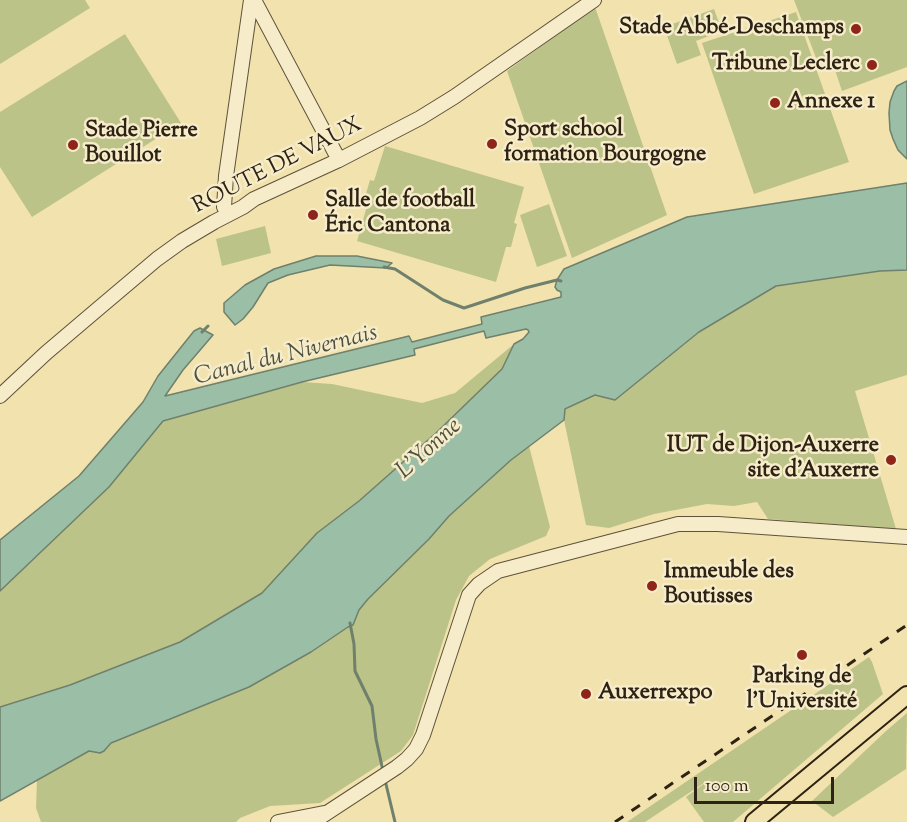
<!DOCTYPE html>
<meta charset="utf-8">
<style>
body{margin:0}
#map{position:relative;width:907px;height:822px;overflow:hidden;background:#f1e2ae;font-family:"Sorts Mill Goudy",serif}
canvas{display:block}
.scale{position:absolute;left:694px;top:777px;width:140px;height:27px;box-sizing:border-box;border:3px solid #2d2213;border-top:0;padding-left:8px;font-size:18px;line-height:21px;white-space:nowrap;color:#2d2213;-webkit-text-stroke:4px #f6ecca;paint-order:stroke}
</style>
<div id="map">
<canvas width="907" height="822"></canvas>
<div class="scale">100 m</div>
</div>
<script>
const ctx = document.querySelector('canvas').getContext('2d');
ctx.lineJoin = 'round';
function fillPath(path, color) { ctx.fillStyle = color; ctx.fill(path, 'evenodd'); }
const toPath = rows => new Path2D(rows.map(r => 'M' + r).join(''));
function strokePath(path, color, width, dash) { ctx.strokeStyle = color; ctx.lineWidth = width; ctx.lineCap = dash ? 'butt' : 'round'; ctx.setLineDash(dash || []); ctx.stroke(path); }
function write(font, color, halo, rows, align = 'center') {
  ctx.font = font + ' "Sorts Mill Goudy",serif'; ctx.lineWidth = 5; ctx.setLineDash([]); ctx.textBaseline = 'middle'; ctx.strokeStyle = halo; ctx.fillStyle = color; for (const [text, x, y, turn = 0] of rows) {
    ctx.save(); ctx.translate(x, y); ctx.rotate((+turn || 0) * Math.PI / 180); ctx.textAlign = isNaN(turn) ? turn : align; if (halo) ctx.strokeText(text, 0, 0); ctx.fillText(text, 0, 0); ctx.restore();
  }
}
const green = toPath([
 [0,0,85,0,90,8,0,64],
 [794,0,907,0,907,67,842,91,835,70,838,69,834,58,818,63],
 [595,7,667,215,572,258,507,71],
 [714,9,722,31,696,41,701,55,677,64,664,27],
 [796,12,849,162,754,194,702,43],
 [125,34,181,123,32,217,0,167,0,112],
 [385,146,524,187,514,223,517,224,511,247,506,247,496,282,357,241,367,206,363,204,370,180,374,181],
 [549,204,567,256,537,267,520,215],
 [265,226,271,253,222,266,216,239],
 [907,270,907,375,855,391,896,529,768,519,757,502,734,506,707,504,654,514,609,528,586,525,564,420,565,410,595,395,615,400,700,332,776,286,880,271],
 [514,344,502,369,436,433,359,501,317,533,262,593,180,642,70,685,0,707,0,591,109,487,163,421,302,382,332,384,422,403,455,393],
 [529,446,550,527,546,536,490,559,469,576,456,600,413,735,401,751,320,803,270,806,240,818,236,822,41,822,36,808,37,780,89,751,104,751,111,743,116,741,249,687,311,652,348,626,353,625,359,610,368,599,429,539,449,516,511,460],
 [869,657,872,662,883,694,733,822,704,822,686,797,713,777,645,822,627,822],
 [907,713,906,769,833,817,812,801,886,731]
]);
const water = toPath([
 [907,81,907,159,898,150,893,139,890,130,889,113,890,102,894,91,897,86,907,81],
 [907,183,907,270,880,271,776,286,699,332,615,400,595,395,565,409,564,420,511,460,449,516,429,539,368,599,359,610,353,625,348,627,311,652,249,687,116,741,111,743,104,751,100,753,89,751,0,801,0,707,70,685,180,642,262,593,317,533,359,501,436,433,502,369,514,344,523,339,529,332,528,330,526,329,486,338,484,331,414,349,415,355,302,382,163,421,109,487,0,591,0,540,79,476,143,402,158,376,194,331,200,328,213,335,183,370,165,396,409,336,412,342,482,324,481,317,561,297,561,292,557,290,555,287,557,280,564,269,687,217,907,183],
 [316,256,357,256,392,263,386,268,330,265,288,275,268,283,253,307,243,319,235,325,224,312,224,303,245,285,274,269,316,256]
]);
const stream = toPath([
 [384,267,395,269,443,300,464,308,525,288,557,280,561,281],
 [202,332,208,326],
 [350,623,354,644,355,671,372,706,376,739,383,771],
 [385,780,395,822]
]);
const minor = toPath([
 [254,0,339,160],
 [229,214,224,207,226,176,251,0],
 [0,396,46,353,99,308,157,259,182,241,214,222,243,207,254,199,339,160,420,118,454,97,594,0],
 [278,822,324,813],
 [313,822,397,767,407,759,416,749,423,735,469,595,479,584,498,571,678,524,718,524,907,537]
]);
const major = toPath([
 [754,822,907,695]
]);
const rail = toPath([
 [615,822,907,625]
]);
const markers = [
 [856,29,6,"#8f2418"],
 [872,65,6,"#8f2418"],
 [775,103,6,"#8f2418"],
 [492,144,6,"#8f2418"],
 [73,145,6,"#8f2418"],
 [313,215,6,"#8f2418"],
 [891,460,6,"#8f2418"],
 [652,586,6,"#8f2418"],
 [802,655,6,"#8f2418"],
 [586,694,6,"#8f2418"]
];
const poiNames = [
 ["Stade Abbé-Deschamps",844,29,"right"],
 ["Tribune Leclerc",860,65,"right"],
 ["Annexe 1",787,103],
 ["Sport school",504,131],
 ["formation Bourgogne",504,156],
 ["Stade Pierre",85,132],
 ["Bouillot",85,157],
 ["Salle de football",325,202],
 ["Éric Cantona",325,227],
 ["IUT de Dijon-Auxerre",879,447,"right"],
 ["site d'Auxerre",879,472,"right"],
 ["Immeuble des",664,573],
 ["Boutisses",664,598],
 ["Parking de",802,678,"center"],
 ["l'Université",802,703,"center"],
 ["Auxerrexpo",598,694]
];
const streetNames = [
 ["ROUTE DE VAUX",278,167,-27]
];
const waterNames = [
 ["Canal du Nivernais",286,357,-14],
 ["L'Yonne",430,450,-42]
];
fillPath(green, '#bcc389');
fillPath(water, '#9bbea7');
strokePath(water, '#6f806c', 1.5);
strokePath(stream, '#6f806c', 3);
strokePath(minor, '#5e523a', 16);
strokePath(major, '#2d2213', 20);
strokePath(minor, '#f6ecca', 14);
strokePath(major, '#f1e2ae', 16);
strokePath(rail, '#2d2213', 3, [10, 10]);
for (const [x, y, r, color] of markers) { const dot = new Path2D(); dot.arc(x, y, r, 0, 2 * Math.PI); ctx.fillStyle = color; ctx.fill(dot); strokePath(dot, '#f6ecca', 2); }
write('bold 22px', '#2d2213', '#f6ecca', poiNames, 'left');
write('22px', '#2d2213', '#f6ecca', streetNames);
write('italic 24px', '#4e513f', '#f6ecca', waterNames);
</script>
